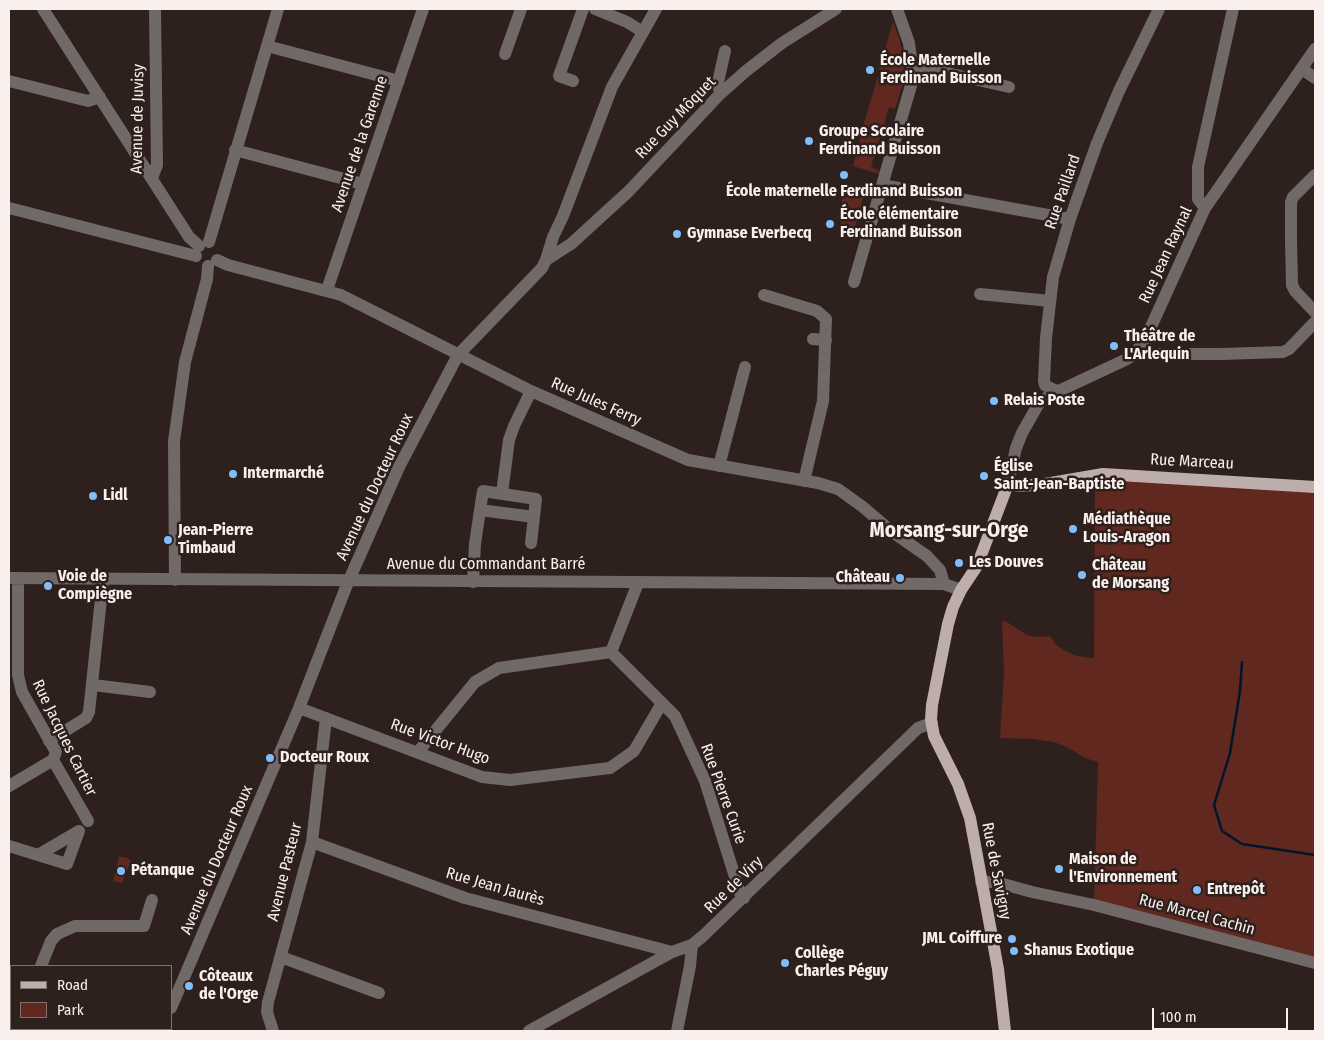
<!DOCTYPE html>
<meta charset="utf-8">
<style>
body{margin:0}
#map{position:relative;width:1324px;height:1040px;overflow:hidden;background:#2e201d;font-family:"Fira Sans Condensed",sans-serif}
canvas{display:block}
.frame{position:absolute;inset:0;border:10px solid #f9f0ee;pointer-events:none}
.legend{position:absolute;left:10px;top:965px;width:162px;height:65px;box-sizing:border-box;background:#2e201d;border:1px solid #7f7371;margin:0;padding:6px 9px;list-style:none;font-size:15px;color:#f9f0ee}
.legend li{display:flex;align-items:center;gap:10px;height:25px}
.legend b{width:25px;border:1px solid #7f7371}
.scale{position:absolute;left:1152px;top:1008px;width:136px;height:22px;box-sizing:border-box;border:2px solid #f9f0ee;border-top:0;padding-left:6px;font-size:15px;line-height:18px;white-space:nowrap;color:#f9f0ee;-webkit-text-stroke:4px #2e201d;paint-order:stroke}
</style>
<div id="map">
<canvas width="1324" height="1040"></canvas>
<div class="frame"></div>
<ul class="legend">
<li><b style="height:6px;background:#beaeab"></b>Road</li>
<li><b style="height:14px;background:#60281f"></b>Park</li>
</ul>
<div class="scale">100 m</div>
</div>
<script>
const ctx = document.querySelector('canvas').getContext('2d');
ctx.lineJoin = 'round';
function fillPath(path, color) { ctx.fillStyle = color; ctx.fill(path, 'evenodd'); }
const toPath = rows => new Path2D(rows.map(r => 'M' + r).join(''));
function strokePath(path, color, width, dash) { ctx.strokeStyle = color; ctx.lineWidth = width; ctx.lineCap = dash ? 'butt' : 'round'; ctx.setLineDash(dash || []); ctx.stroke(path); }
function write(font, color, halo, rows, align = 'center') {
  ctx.font = font + ' "Fira Sans Condensed",sans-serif'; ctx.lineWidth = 5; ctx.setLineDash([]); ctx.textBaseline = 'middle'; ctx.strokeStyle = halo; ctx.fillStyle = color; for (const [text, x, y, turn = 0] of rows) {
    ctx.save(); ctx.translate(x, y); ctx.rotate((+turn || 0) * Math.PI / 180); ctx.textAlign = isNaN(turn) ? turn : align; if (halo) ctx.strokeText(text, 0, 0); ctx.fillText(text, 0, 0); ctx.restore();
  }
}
const green = toPath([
 [893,22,899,38,904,58,904,78,879,70],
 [878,76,903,83,895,109,889,107,882,133,863,126],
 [862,132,880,137,871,167,880,171,879,174,853,166],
 [846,188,864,194,855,227,841,224,840,220,837,217],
 [1130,479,1315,491,1315,963,1094,905,1098,762,1085,758,1069,748,1054,742,1033,739,1000,738,1004,674,1002,621,1007,622,1027,635,1036,637,1050,636,1056,645,1065,651,1077,656,1094,658,1095,480],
 [119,857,126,857,131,861,122,883,113,881]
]);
const stream = toPath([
 [1242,662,1240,691,1230,753,1214,805,1222,831,1242,844,1315,855]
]);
const minor = toPath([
 [43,9,189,237,199,246],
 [595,9,627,22,643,32],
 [267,46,399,81],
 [505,54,521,9],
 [913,67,925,68,1009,87],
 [1302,69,1315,78],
 [9,81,88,101,100,97],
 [573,81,559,76,583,9],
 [720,94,718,82,725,51],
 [235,150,363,184],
 [1315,175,1293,197,1291,202,1291,241,1292,285,1295,291,1315,312],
 [152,178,157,165,155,9],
 [882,185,1070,219],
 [9,208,196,256],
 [1205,208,1198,199,1198,167,1233,9],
 [209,242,278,9],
 [217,260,228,265,341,295,531,391,688,460,818,483,838,489,863,507,891,531,927,556,940,570,944,584],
 [546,260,571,244,629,191,720,94,746,71,782,43,836,9],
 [854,282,912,82,913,72,909,43,897,9],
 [327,290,423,9],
 [980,294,1050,301],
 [764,295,817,311,826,319,823,401,804,481],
 [813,339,826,340],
 [1140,347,1146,352,1154,354,1222,354,1283,352,1289,349,1315,322],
 [1057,391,1050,388,1045,385,1044,381,1046,338,1053,277,1070,219,1097,143,1119,91,1159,9],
 [719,466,745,367],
 [1008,484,1016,448,1022,433,1039,403,1050,395,1125,360,1130,357,1140,347,1150,329,1205,208,1315,49],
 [483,491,536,499,534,517,480,510,483,491],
 [502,493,509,440,514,426,531,391],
 [531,543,534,517],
 [9,578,944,584,961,590],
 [18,578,18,675,22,692,56,752,53,760,88,821],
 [175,580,174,441,185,362,207,279,208,266],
 [473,582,475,544,480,510],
 [638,583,611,652,675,716,705,781,740,893,744,898],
 [93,685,150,692],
 [299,708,482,777,510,780,610,768,634,751,662,703],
 [49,741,86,718,89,712,103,580],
 [418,752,475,682,499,668,611,652],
 [9,786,53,760],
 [312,842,465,898,672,952],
 [9,846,67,864,79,831,38,855],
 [981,882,996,882,1032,892,1094,905,1315,963],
 [281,957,379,993],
 [41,966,51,941,57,934,75,926,144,926,152,900],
 [9,976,11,977],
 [171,1008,299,708,346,587,399,467,458,355,542,268,546,260,553,237,563,216,612,87,656,9],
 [165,1029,166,1031],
 [273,1031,267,1012,268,1002,312,842,326,718],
 [529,1031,672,952,692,945,703,936,918,728,932,723],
 [677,1031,690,966,692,945]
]);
const major = toPath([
 [1005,1031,998,969,970,818,958,784,934,736,931,720,932,705,948,624,953,607,961,590,977,566,1008,484,1020,486,1045,484,1103,474,1315,487]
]);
const tram = toPath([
 [9,1031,10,1031]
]);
const markers = [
 [870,70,5,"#80bdfa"],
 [809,141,5,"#80bdfa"],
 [844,175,5,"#80bdfa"],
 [830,224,5,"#80bdfa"],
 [677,234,5,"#80bdfa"],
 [1114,346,5,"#80bdfa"],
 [994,401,5,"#80bdfa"],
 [233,474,5,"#80bdfa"],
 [984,476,5,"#80bdfa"],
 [93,496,5,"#80bdfa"],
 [1073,529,5,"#80bdfa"],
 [168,540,5,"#80bdfa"],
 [959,563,5,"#80bdfa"],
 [1082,575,5,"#80bdfa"],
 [900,578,5,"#80bdfa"],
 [48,586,5,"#80bdfa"],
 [270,758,5,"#80bdfa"],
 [1059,869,5,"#80bdfa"],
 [121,871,5,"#80bdfa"],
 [1197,890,5,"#80bdfa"],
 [1012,939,5,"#80bdfa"],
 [1014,951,5,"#80bdfa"],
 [785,963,5,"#80bdfa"],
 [189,986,5,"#80bdfa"]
];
const poiNames = [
 ["École Maternelle",880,61],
 ["Ferdinand Buisson",880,79],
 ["Groupe Scolaire",819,132],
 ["Ferdinand Buisson",819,150],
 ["École maternelle Ferdinand Buisson",844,192,"center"],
 ["École élémentaire",840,215],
 ["Ferdinand Buisson",840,233],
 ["Gymnase Everbecq",687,234],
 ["Théâtre de",1124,337],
 ["L'Arlequin",1124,355],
 ["Relais Poste",1004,401],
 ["Église",994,467],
 ["Saint-Jean-Baptiste",994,485],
 ["Intermarché",243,474],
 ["Lidl",103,496],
 ["Médiathèque",1083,520],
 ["Louis-Aragon",1083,538],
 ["Jean-Pierre",178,531],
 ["Timbaud",178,549],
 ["Les Douves",969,563],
 ["Château",1092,566],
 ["de Morsang",1092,584],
 ["Voie de",58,577],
 ["Compiègne",58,595],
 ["Château",890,578,"right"],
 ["Docteur Roux",280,758],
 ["Maison de",1069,860],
 ["l'Environnement",1069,878],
 ["Pétanque",131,871],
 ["Entrepôt",1207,890],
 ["JML Coiffure",1002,939,"right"],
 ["Shanus Exotique",1024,951],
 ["Collège",795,954],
 ["Charles Péguy",795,972],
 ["Côteaux",199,977],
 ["de l'Orge",199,995]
];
const streetNames = [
 ["Rue Guy Môquet",676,118,-46],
 ["Avenue de Juvisy",138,119,-89],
 ["Avenue de la Garenne",360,144,-71],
 ["Rue Paillard",1063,192,-71],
 ["Rue Jean Raynal",1166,255,-65],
 ["Rue Jules Ferry",596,402,24],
 ["Rue Marceau",1192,462,3],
 ["Avenue du Docteur Roux",375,487,-65],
 ["Avenue du Commandant Barré",486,565],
 ["Rue Jacques Cartier",64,738,64],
 ["Rue Victor Hugo",440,742,20],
 ["Rue Pierre Curie",723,794,70],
 ["Avenue du Docteur Roux",217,860,-67],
 ["Rue de Savigny",996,871,79],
 ["Avenue Pasteur",285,872,-76],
 ["Rue de Viry",734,885,-44],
 ["Rue Jean Jaurès",495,887,16],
 ["Rue Marcel Cachin",1197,915,15]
];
const districtNames = [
 ["Morsang-sur-Orge",949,531]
];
fillPath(green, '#60281f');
strokePath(stream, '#01162b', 2.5);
strokePath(minor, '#706967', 12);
strokePath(major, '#beaeab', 12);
strokePath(tram, '#918683', 1);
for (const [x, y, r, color] of markers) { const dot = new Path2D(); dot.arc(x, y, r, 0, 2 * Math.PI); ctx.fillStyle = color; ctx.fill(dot); strokePath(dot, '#2e201d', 2); }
write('bold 16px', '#f9f0ee', '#2e201d', poiNames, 'left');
write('16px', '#f9f0ee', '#2e201d', streetNames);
write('bold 21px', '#f9f0ee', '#2e201d', districtNames);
</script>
